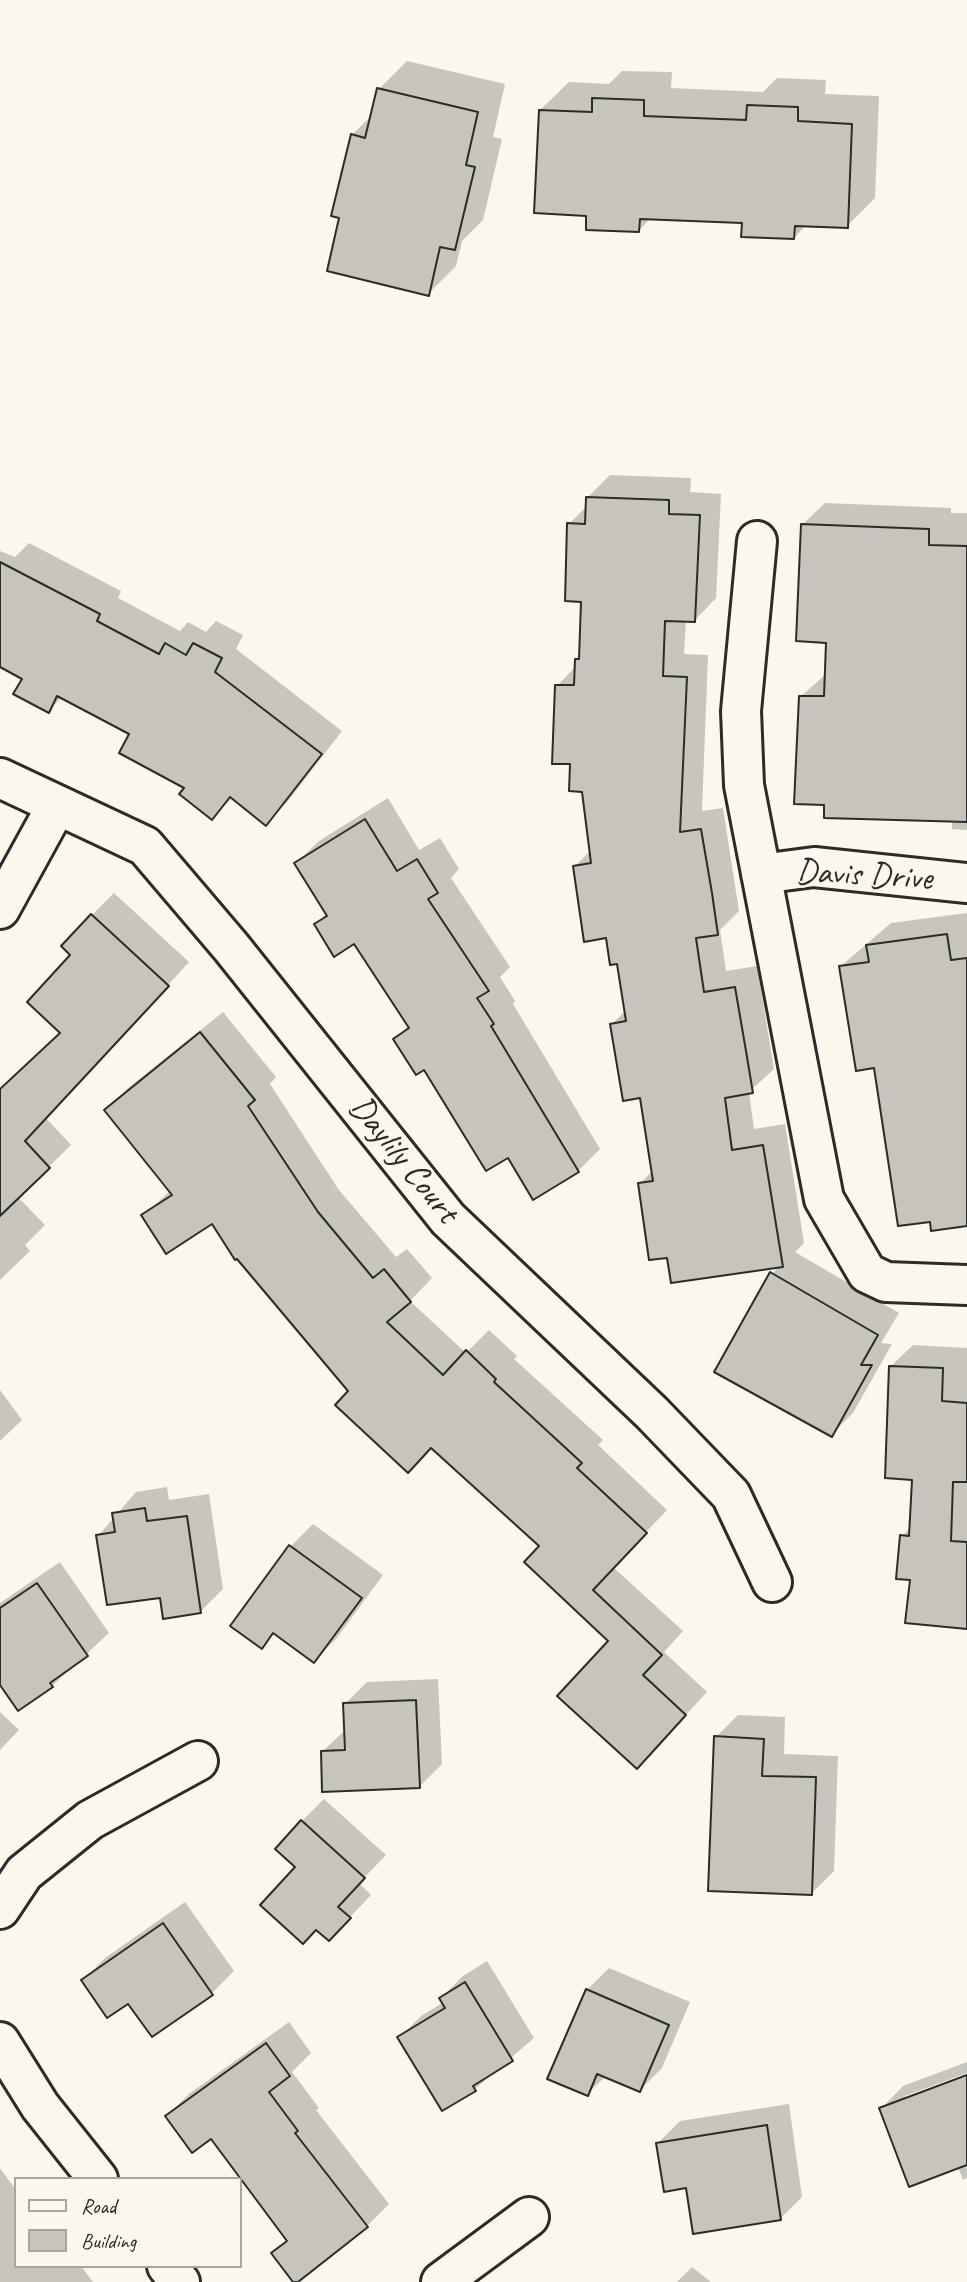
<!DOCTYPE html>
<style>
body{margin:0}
#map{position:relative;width:967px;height:2282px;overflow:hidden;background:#fbf7ec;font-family:Caveat,sans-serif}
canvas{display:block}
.legend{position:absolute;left:14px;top:2177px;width:228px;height:91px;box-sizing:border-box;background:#fbf7ec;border:2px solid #a8a59f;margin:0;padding:9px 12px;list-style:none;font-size:21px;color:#2b2b2b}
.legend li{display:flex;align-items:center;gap:14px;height:35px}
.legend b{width:35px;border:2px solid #a8a59f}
</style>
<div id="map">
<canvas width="967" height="2282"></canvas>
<ul class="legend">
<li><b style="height:9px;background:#fbf7ec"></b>Road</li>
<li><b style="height:19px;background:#c7c4bc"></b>Building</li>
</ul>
</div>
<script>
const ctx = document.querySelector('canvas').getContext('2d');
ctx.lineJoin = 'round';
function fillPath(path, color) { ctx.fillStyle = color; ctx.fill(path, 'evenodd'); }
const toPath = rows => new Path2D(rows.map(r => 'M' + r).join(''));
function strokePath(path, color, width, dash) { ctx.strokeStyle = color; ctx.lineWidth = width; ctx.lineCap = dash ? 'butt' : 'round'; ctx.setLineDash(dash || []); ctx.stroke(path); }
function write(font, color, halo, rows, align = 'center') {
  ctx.font = font + ' Caveat,sans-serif'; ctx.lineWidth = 5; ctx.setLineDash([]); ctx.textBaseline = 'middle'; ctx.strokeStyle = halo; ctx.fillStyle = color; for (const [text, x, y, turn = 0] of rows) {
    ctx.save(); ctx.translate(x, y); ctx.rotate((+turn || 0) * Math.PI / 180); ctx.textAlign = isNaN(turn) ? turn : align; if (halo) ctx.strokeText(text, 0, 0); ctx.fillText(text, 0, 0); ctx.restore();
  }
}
const shadow = toPath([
 [407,61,505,84,493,137,502,139,483,220,462,241,456,266,428,294,341,217,352,135,373,114,379,89],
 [622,71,672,72,671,88,763,92,777,78,826,80,825,94,879,96,875,198,847,226,807,224,794,238,744,222,651,218,639,230,588,214,540,110,569,82,609,84],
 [610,475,691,478,690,492,721,494,716,598,694,621,686,620,684,654,708,655,702,811,723,808,739,911,720,930,726,971,757,966,774,1069,749,1092,754,1129,785,1124,804,1243,795,1252,899,1313,881,1343,892,1344,853,1413,831,1435,772,1274,780,1266,669,1256,640,1184,653,1170,642,1096,612,1024,626,1010,618,962,575,866,591,850,583,790,571,763,557,686,576,666,581,655,583,600,569,524,588,505,588,497],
 [825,503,951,508,951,513,967,513,967,830,952,829,952,820,825,804,800,697,826,674,828,641,802,525],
 [29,543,121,591,118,598,180,631,188,622,206,632,216,621,243,635,236,649,342,731,288,801,266,823,233,797,212,818,187,787,132,733,62,697,48,711,24,678,0,665,0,551,15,557],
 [388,798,419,850,440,838,459,869,451,878,510,967,500,977,515,1001,513,1004,600,1149,578,1171,534,1197,508,1156,396,1039,409,1025,355,942,316,924,327,913,296,863,319,841],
 [114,893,189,962,46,1118,71,1145,18,1197,45,1225,25,1245,30,1251,0,1280,0,1090,62,1032,73,955,92,915],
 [967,913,967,1224,931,1220,841,966,891,923],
 [223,1012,276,1077,270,1084,339,1190,396,1257,407,1249,432,1278,410,1301,466,1353,489,1330,517,1356,514,1359,603,1440,598,1445,667,1510,613,1567,683,1631,664,1652,707,1692,659,1744,610,1641,542,1546,431,1446,351,1391,212,1222,143,1216,171,1190,106,1110,128,1088],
 [913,1345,967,1348,967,1627,912,1578,902,1536,911,1527,914,1478,890,1367],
 [0,1390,22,1420,0,1441],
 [167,1487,169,1500,209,1494,223,1589,201,1611,161,1596,98,1536,136,1492],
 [313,1524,383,1575,336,1639,314,1661,275,1633,262,1646,291,1546],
 [60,1562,109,1633,52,1686,0,1682,0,1603],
 [438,1679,442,1764,420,1786,322,1752,346,1729,345,1704,367,1682],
 [0,1712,19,1730,0,1750],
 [738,1715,785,1717,784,1754,838,1756,834,1871,812,1893,716,1737],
 [324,1799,386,1855,359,1883,371,1895,329,1939,317,1928,298,1866,302,1821],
 [185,1902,234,1971,212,1993,152,2035,128,2001,83,1980,105,1958],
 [487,1961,534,2038,475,2089,399,2038,421,2016,444,2002,441,1998,463,1976],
 [609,1968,690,2002,662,2068,640,2090,606,2076,587,2094,587,1990],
 [289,2022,311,2053,292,2072,319,2108,316,2110,389,2204,367,2226,273,2254,288,2239,212,2137,167,2116,189,2094],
 [967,2062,967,2073,905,2096,905,2100,967,2077,967,2178,963,2180,958,2167,881,2109,903,2086],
 [789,2104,802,2197,780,2219,687,2186,658,2143,680,2121],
 [0,2168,16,2190,16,2266,81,2266,93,2282,0,2282],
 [692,2267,711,2282,677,2282]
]);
const building = toPath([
 [377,88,478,112,466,165,475,167,455,250,440,247,429,296,327,271,339,218,331,216,351,134,365,138,377,88],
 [592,98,644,100,644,116,746,120,747,105,798,107,798,121,852,124,848,228,795,226,794,239,741,237,742,223,640,219,639,232,586,230,586,216,534,213,539,110,592,112,592,98],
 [586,497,669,500,669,514,700,515,695,622,665,621,663,676,687,677,680,832,701,829,712,893,718,935,696,938,704,992,735,987,746,1051,753,1093,725,1098,732,1150,763,1145,783,1267,671,1283,667,1258,649,1260,638,1183,653,1181,640,1098,623,1101,610,1024,626,1021,617,964,610,965,606,938,584,942,573,866,591,863,582,792,569,791,570,764,552,764,555,685,574,685,575,659,579,659,581,602,565,601,567,523,585,524,586,497],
 [801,524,929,529,929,545,967,546,967,822,824,818,824,805,794,804,799,696,824,696,826,643,796,641,801,524],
 [0,562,100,614,97,621,159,654,165,643,186,655,193,643,222,658,215,672,322,754,266,826,230,797,212,820,179,794,184,788,119,753,129,734,57,696,49,713,13,694,22,679,0,667,0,562],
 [365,819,397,871,417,859,438,893,428,899,489,991,477,998,494,1024,491,1026,579,1172,533,1200,508,1158,486,1171,424,1070,416,1075,393,1039,409,1028,354,944,334,957,314,924,327,916,294,863,365,819],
 [91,914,169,986,25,1141,50,1168,0,1216,0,1089,60,1033,27,1002,70,955,61,946,91,914],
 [947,934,951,960,967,958,967,1226,931,1231,930,1222,898,1226,874,1068,856,1071,839,966,869,962,866,945,947,934],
 [200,1032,255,1100,248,1106,318,1212,373,1278,384,1269,411,1302,387,1322,443,1375,466,1350,496,1379,494,1382,582,1463,577,1468,647,1533,593,1590,662,1655,643,1675,686,1715,637,1769,557,1696,608,1641,524,1562,539,1546,431,1448,408,1473,335,1405,348,1391,237,1259,235,1260,212,1224,166,1254,141,1215,172,1195,104,1110,200,1032],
 [770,1272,878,1335,861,1365,872,1365,832,1437,714,1372,770,1272],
 [889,1366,943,1368,942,1401,967,1403,967,1482,953,1482,951,1541,967,1542,967,1629,905,1623,910,1580,896,1579,900,1535,909,1536,912,1480,885,1478,889,1366],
 [145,1508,147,1521,187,1516,201,1613,163,1619,160,1598,107,1605,96,1535,115,1532,112,1513,145,1508],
 [289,1545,362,1598,314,1663,273,1633,262,1649,230,1626,289,1545],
 [37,1583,88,1656,50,1683,53,1687,18,1711,0,1685,0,1608,37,1583],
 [416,1700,420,1788,322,1792,321,1751,345,1750,343,1703,416,1700],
 [714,1736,764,1739,762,1776,816,1777,812,1895,708,1891,714,1736],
 [301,1820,365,1878,338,1907,351,1918,329,1941,316,1930,303,1944,260,1905,295,1867,275,1849,301,1820],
 [163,1923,213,1995,152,2037,128,2004,107,2018,81,1980,163,1923],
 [465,1982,513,2061,473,2086,476,2091,442,2111,397,2037,445,2008,439,1998,465,1982],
 [586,1989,669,2025,640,2092,597,2074,588,2096,547,2079,586,1989],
 [266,2043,290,2076,269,2092,298,2131,295,2133,368,2227,298,2282,293,2282,271,2253,287,2241,211,2139,192,2153,165,2116,266,2043],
 [967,2075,967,2165,909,2187,879,2108,967,2075],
 [767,2125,781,2220,693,2234,686,2188,664,2192,656,2143,767,2125]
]);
const minor = toPath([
 [757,541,741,711,744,785,824,1199,867,1273,886,1282,967,1285],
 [0,778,145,846,231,947,448,1219,652,1413,731,1495,772,1582],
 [761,874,814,867,967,883],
 [0,909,57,805],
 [0,1909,24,1873,90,1820,198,1761],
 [0,2042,40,2106,98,2179],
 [167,2266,180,2282],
 [441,2282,529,2217]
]);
const streetNames = [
 ["Davis Drive",864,876,3],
 ["Daylily Court",403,1160,51]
];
fillPath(shadow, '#0003');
fillPath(building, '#c7c4bc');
strokePath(building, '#2b2b2b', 2);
strokePath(minor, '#2b2b2b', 44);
strokePath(minor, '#fbf7ec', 38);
write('35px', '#2b2b2b', '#fbf7ec', streetNames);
</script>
